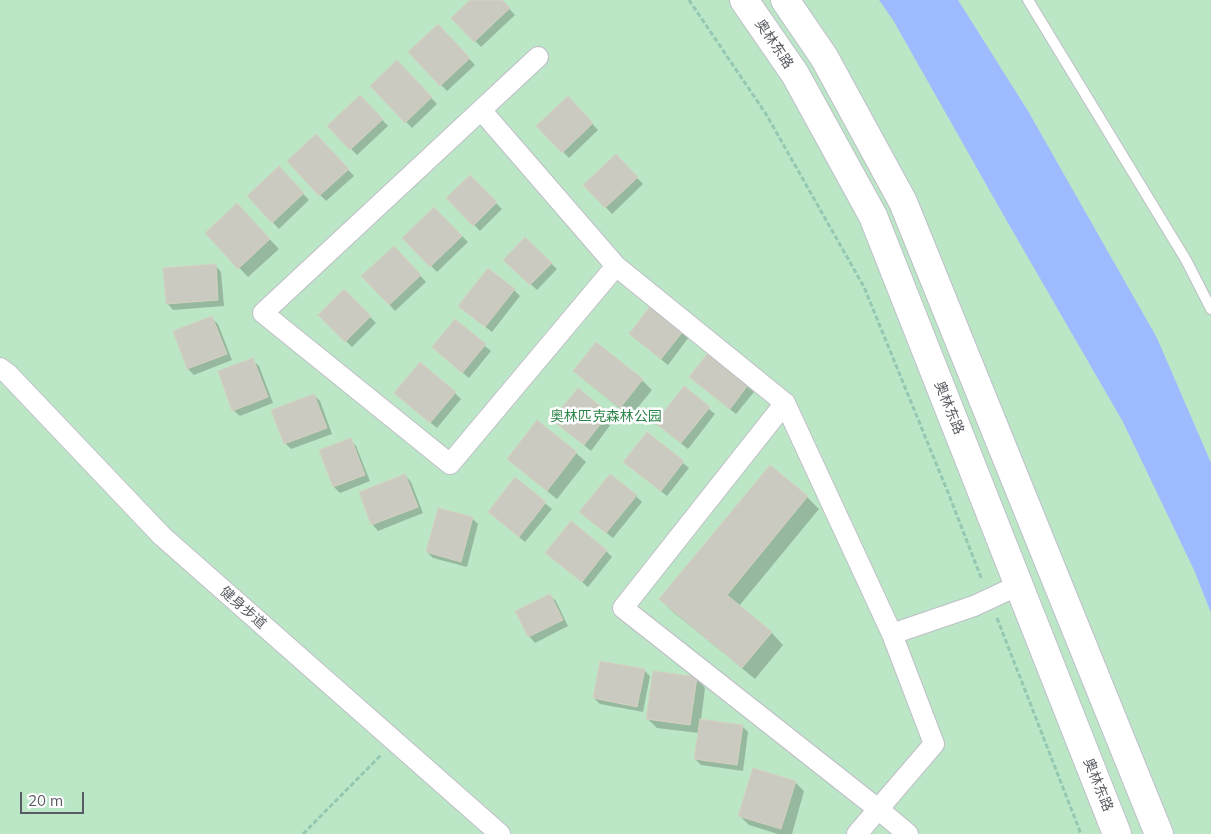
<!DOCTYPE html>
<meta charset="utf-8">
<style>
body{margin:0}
#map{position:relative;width:1211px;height:834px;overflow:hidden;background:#edeee1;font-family:Mulish,sans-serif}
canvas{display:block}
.scale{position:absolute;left:20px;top:792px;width:64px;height:22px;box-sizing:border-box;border:2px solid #595b63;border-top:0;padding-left:6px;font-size:15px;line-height:18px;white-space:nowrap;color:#595b63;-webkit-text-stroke:4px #fff;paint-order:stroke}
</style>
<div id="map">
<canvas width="1211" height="834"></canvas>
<div class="scale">20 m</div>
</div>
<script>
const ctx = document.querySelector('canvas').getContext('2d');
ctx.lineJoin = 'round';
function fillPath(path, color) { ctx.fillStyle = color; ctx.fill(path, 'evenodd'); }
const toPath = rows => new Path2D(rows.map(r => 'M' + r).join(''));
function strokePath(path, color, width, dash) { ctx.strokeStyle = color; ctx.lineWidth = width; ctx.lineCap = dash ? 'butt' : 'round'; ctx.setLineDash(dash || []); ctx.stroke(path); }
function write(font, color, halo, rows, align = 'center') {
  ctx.font = font + ' Mulish,"Noto Sans SC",sans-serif'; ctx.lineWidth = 5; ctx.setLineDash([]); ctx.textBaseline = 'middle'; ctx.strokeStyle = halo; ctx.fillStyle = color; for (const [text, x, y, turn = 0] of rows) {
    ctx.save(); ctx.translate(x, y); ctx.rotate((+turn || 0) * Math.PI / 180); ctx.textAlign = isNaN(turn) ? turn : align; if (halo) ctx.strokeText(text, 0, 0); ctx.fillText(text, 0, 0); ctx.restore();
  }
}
const green = toPath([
 [0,0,1211,0,1211,834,0,834]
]);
const water = toPath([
 [879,0,958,0,1028,111,1157,338,1211,463,1211,613,1194,570,1123,422,1004,216,893,20]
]);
const shadow = toPath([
 [472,0,501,0,515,15,481,47,453,18],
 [438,25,475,65,447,91,409,52],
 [397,62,437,104,412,128,372,86],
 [360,96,388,126,357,155,329,126],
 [568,98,598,130,569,158,538,126],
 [316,136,354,176,326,201,288,162],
 [616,156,643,184,612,214,585,185],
 [279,168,309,200,279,229,248,196],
 [470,177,502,209,480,231,448,198],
 [434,208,468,242,437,272,404,238],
 [246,214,279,249,248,277,206,233],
 [525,239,557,269,537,290,505,260],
 [394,247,426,282,395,311,363,276],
 [215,265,221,272,224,306,173,310,167,303],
 [344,290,376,323,352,347,319,315],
 [514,290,520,296,492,332,466,312],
 [652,306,689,337,668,365,630,334],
 [212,318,218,324,232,360,194,375,188,369,174,332],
 [455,321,491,351,469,378,439,353],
 [596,344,642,380,652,390,630,417,584,380,575,371],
 [708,355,754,392,736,414,697,383],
 [252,360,259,366,273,403,240,416,233,410],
 [684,388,715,414,688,449,663,429],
 [578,390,614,420,591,451,554,420],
 [455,393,461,399,437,428,402,399],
 [314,395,320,401,332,434,291,449,285,443],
 [537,422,576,453,586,462,557,499,518,468,508,459],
 [647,433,689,468,667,496,631,468],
 [350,440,356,446,370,481,340,493,334,487],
 [770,466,807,497,819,509,739,606,771,632,783,645,755,679,672,611,660,599],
 [405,475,411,482,423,513,378,531,372,524],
 [515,479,552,509,525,542,489,512],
 [636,496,642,502,613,538,587,518],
 [472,518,478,524,467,567,433,558,427,552],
 [606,551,612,557,588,587,547,553],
 [549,595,556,601,568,626,535,643,529,636],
 [644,670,650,676,643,712,600,704,594,698],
 [696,678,705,688,701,720,742,726,748,732,743,771,701,765,695,759,699,733,657,728,647,718],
 [795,782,804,791,792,834,778,834,749,825,740,816]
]);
const building = toPath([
 [470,0,502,0,510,8,474,42,451,18,470,0],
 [438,24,470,58,440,86,408,52,438,24],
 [397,60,432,97,405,123,370,86,397,60],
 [360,95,383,119,350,150,327,126,360,95],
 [568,96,593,123,562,153,536,126,568,96],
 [316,134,349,169,319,196,287,161,316,134],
 [616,154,638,177,605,208,583,185,616,154],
 [279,166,304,193,272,223,247,196,279,166],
 [470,175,497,202,473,226,446,198,470,175],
 [237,203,270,239,238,269,205,233,237,203],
 [434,207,462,236,430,267,402,238,434,207],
 [525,237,552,263,530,285,503,260,525,237],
 [394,246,421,275,389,305,361,276,394,246],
 [216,264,218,300,166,304,163,268,216,264],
 [488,268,515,289,485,327,458,306,488,268],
 [344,289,371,316,345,342,318,315,344,289],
 [652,304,684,330,661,359,629,334,652,304],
 [212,316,227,354,187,369,173,331,212,316],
 [455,319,486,344,462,373,432,347,455,319],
 [596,342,643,379,620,408,573,371,596,342],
 [708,353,748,385,730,409,689,377,708,353],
 [253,358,268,397,232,411,218,371,253,358],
 [420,362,456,392,430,423,394,393,420,362],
 [684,386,710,407,681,443,655,423,684,386],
 [578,388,609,413,584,445,552,420,578,388],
 [314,394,327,428,284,444,271,410,314,394],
 [537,420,577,452,547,491,507,459,537,420],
 [647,432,684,461,661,491,623,462,647,432],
 [351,438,365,475,333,487,319,450,351,438],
 [770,465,808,496,727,595,772,632,742,668,659,599,770,465],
 [405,474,418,507,371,525,359,492,405,474],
 [610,474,637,495,606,533,579,512,610,474],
 [515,477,546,502,519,537,488,512,515,477],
 [438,508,473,517,461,562,426,552,438,508],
 [571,521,607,550,582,582,545,553,571,521],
 [550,594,563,620,528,637,515,611,550,594],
 [600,661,645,669,637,707,593,698,600,661],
 [653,671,697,677,690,725,646,719,653,671],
 [700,719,743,725,737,765,694,759,700,719],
 [753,768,796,781,781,829,738,816,753,768]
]);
const path = toPath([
 [689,0,766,114,864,287,949,495,982,580],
 [997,618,1081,834],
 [303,834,382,754]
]);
const lane = toPath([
 [1028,0,1186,260,1211,309]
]);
const street = toPath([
 [538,57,263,313,450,464,616,266,785,403,623,608,878,809,908,834],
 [481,110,616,266],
 [0,368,8,374,162,536,500,834],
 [785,403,892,634],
 [857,834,934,744,892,634,974,606,1019,585]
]);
const secondary = toPath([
 [744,0,795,74,873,216,1117,834],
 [785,0,824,57,903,202,1159,834]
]);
const streetNames = [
 ["奥林东路",774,44,56],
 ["奥林东路",949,408,68],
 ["健身步道",243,608,41],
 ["奥林东路",1098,785,68]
];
const parkNames = [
 ["奥林匹克森林公园",606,417]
];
fillPath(green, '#bbe7c7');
fillPath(water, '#9fbbff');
fillPath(shadow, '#0003');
fillPath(building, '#cbcac0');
strokePath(building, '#d3d2bf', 1);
strokePath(lane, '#bebec6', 12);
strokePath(street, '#bebec6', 22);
strokePath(secondary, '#bebfc8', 30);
strokePath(path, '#94c8b1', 3, [5, 2.5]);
strokePath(lane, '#fff', 10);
strokePath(street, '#fff', 20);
strokePath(secondary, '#fff', 28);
write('14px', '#595b63', '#fff', streetNames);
write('14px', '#2e854b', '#fff', parkNames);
</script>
